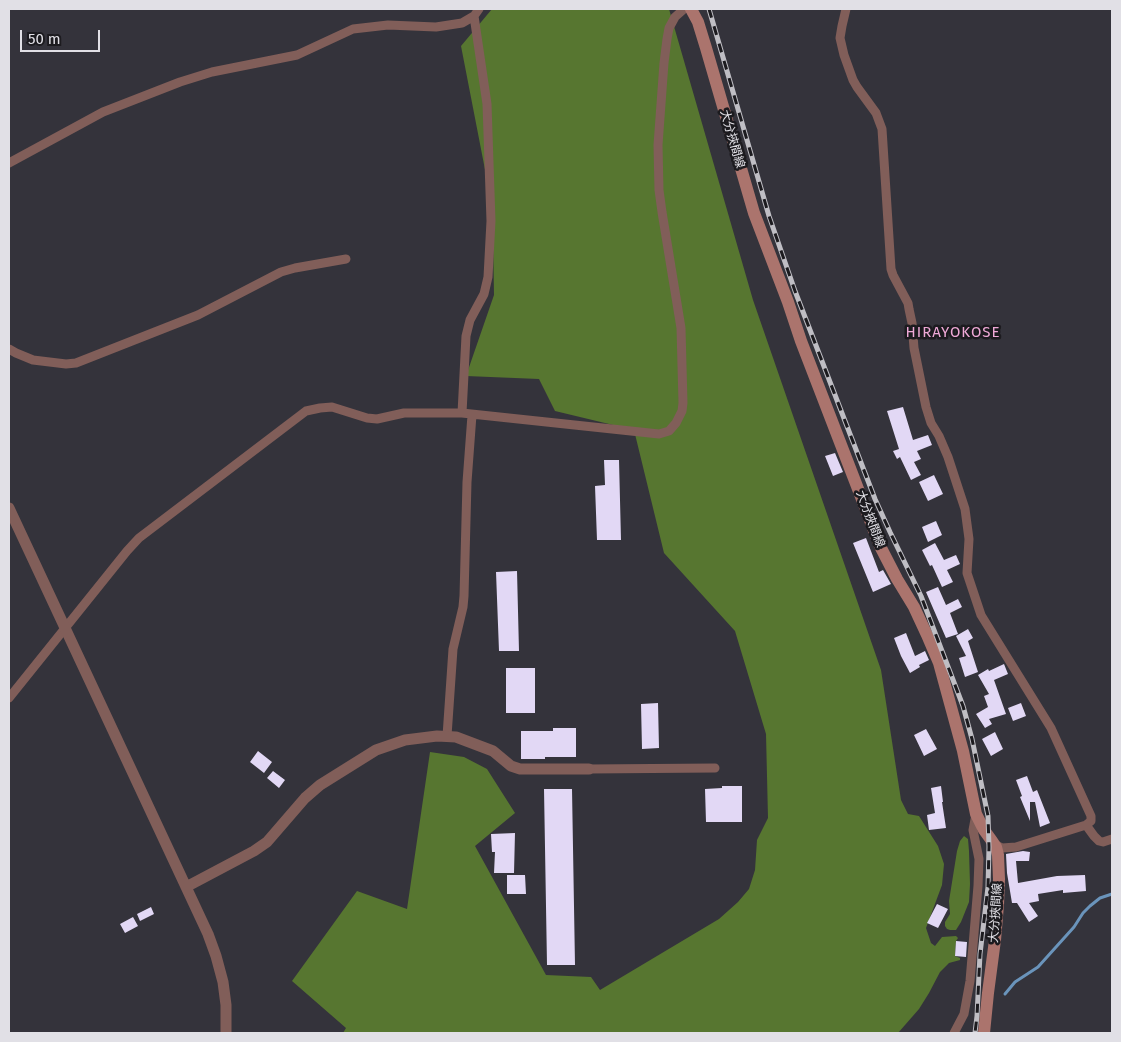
<!DOCTYPE html>
<meta charset="utf-8">
<style>
body{margin:0}
#map{position:relative;width:1121px;height:1042px;overflow:hidden;background:#34333b;font-family:"Fira Sans",sans-serif}
canvas{display:block}
.frame{position:absolute;inset:0;border:10px solid #e1e0e6;pointer-events:none}
.scale{position:absolute;left:20px;top:30px;width:80px;height:22px;box-sizing:border-box;border:2px solid #e1e0e6;border-top:0;padding-left:6px;font-size:15px;line-height:18px;white-space:nowrap;color:#e1e0e6;-webkit-text-stroke:4px #1c1b1f;paint-order:stroke}
</style>
<div id="map">
<canvas width="1121" height="1042"></canvas>
<div class="frame"></div>
<div class="scale">50 m</div>
</div>
<script>
const ctx = document.querySelector('canvas').getContext('2d');
ctx.lineJoin = 'round';
function fillPath(path, color) { ctx.fillStyle = color; ctx.fill(path, 'evenodd'); }
const toPath = rows => new Path2D(rows.map(r => 'M' + r).join(''));
function strokePath(path, color, width, dash) { ctx.strokeStyle = color; ctx.lineWidth = width; ctx.lineCap = dash ? 'butt' : 'round'; ctx.setLineDash(dash || []); ctx.stroke(path); }
function write(font, color, halo, rows, align = 'center') {
  ctx.font = font + ' "Fira Sans","Noto Sans JP",sans-serif'; ctx.lineWidth = 5; ctx.setLineDash([]); ctx.textBaseline = 'middle'; ctx.strokeStyle = halo; ctx.fillStyle = color; for (const [text, x, y, turn = 0] of rows) {
    ctx.save(); ctx.translate(x, y); ctx.rotate((+turn || 0) * Math.PI / 180); ctx.textAlign = isNaN(turn) ? turn : align; if (halo) ctx.strokeText(text, 0, 0); ctx.fillText(text, 0, 0); ctx.restore();
  }
}
const forest = toPath([
 [492,9,669,9,753,300,881,670,901,800,908,814,919,816,938,846,944,864,942,885,926,928,931,943,935,946,942,937,956,936,958,938,956,941,955,956,960,958,960,960,949,963,940,972,929,993,919,1009,898,1033,343,1033,346,1028,292,981,357,891,407,909,430,752,464,757,487,769,515,813,475,846,546,975,591,977,600,990,719,919,738,902,749,889,755,870,757,840,768,818,766,734,735,631,664,553,634,430,555,411,539,379,466,376,494,295,493,237,494,216,461,46],
 [964,836,968,839,969,851,970,884,969,902,961,922,956,930,950,930,947,929,945,926,945,922,950,914,949,901,957,851,960,841]
]);
const stream = toPath([
 [1005,994,1015,982,1038,967,1074,927,1083,913,1090,906,1100,898,1112,894]
]);
const building = toPath([
 [903,407,913,440,928,435,932,445,917,451,921,459,914,462,921,475,911,480,900,457,897,459,893,451,899,449,887,411],
 [835,453,843,472,833,476,825,456],
 [604,460,619,460,621,540,597,540,595,486,605,485],
 [934,475,943,494,928,501,919,482],
 [936,521,942,535,928,542,922,527],
 [866,538,879,572,883,570,891,584,873,592,853,543],
 [935,543,944,560,956,555,960,564,947,570,953,582,942,587,932,565,930,566,922,550],
 [517,571,519,651,499,651,496,572],
 [938,587,946,605,958,599,962,607,950,613,958,634,946,638,926,592],
 [968,629,973,638,968,641,978,672,965,677,959,658,966,656,956,636],
 [906,633,915,656,925,651,929,660,919,665,920,667,910,673,901,656,894,638],
 [1004,664,1008,674,994,680,1006,714,989,719,992,724,985,728,976,714,988,707,984,696,989,694,978,675,988,669,989,671],
 [506,668,535,668,535,713,506,713],
 [658,703,659,748,642,749,641,704],
 [1021,703,1026,716,1013,721,1008,708],
 [553,728,576,728,576,757,545,757,545,759,521,759,521,731,553,731],
 [926,729,937,749,924,756,914,735],
 [995,732,1003,749,991,756,982,739],
 [258,751,272,762,264,773,250,762],
 [273,771,285,780,279,788,267,778],
 [1027,776,1033,792,1037,790,1050,823,1040,827,1035,802,1030,802,1030,821,1020,797,1022,796,1016,780],
 [722,786,742,786,742,822,706,822,705,789,722,788],
 [941,786,943,802,942,802,946,828,929,830,927,815,935,813,931,788],
 [544,789,572,789,575,965,547,965],
 [515,833,514,873,494,873,495,852,492,852,491,834],
 [1023,851,1030,852,1029,861,1016,861,1018,883,1057,876,1085,875,1086,891,1063,893,1063,890,1038,894,1039,901,1029,903,1038,916,1029,922,1017,903,1012,903,1007,873,1006,854],
 [507,875,525,875,526,894,507,894],
 [937,904,948,909,938,928,927,923],
 [151,907,154,914,140,921,137,914],
 [133,917,138,926,125,933,120,924],
 [956,941,967,942,966,957,955,956]
]);
const minor = toPath([
 [846,9,842,26,840,38,844,55,853,80,857,87,876,113,882,129,891,269,893,275,908,303,909,309,912,323,914,348,926,407,931,423,939,436,948,457,965,509,969,539,967,573,981,615,1051,728,1091,816,1091,821,1086,825,1016,847,1002,848,994,844],
 [474,16,487,104,491,221,488,277,484,294,470,320,466,336,462,413,659,434,669,431,676,423,682,411,683,403,681,328,662,212,659,190,658,145,664,63,667,39,669,28,675,17,684,9],
 [9,163,103,112,180,82,212,72,297,55,353,29,388,25,436,27,462,23,474,16,479,9],
 [9,349,16,353,33,360,66,364,76,363,198,315,281,272,295,268,346,259],
 [9,698,127,551,139,538,306,411,320,408,332,407,367,418,377,419,404,413,462,413],
 [447,736,453,649,463,607,464,596,467,482,472,415],
 [589,769,715,768],
 [1086,825,1094,836,1099,841,1103,842,1112,839],
 [954,1033,964,1014,970,981,978,886,979,859,973,830,976,814]
]);
const tertiary = toPath([
 [9,508,208,934,216,956,223,982,226,1005,226,1033],
 [186,887,254,851,267,842,305,798,320,785,376,750,405,740,437,736,456,737,493,751,511,766,520,769,589,769]
]);
const secondary = toPath([
 [691,9,698,22,706,48,754,213,788,302,801,341,880,546,897,579,914,607,927,635,939,663,963,751,976,814,984,830,992,841,996,847,998,855,999,879,998,905,995,940,988,993,984,1033]
]);
const rail = toPath([
 [709,9,769,216,795,291,875,499,890,532,921,596,963,706,972,739,988,816,989,847,988,887,980,954,977,1016,975,1033]
]);
const streetNames = [
 ["大分挾間線",732,139,74],
 ["大分挾間線",870,519,69],
 ["大分挾間線",996,913,-86]
];
const quarterNames = [
 ["HIRAYOKOSE",953,333]
];
fillPath(forest, '#577630');
strokePath(stream, '#6a94bb', 3);
fillPath(building, '#e2d8f5');
strokePath(minor, '#815e59', 9);
strokePath(tertiary, '#815e59', 11);
strokePath(secondary, '#ab746d', 12);
strokePath(rail, '#bfbec4', 5);
strokePath(rail, '#1c1b1f', 3, [9]);
write('12px', '#e1e0e6', '#1c1b1f', streetNames);
ctx.letterSpacing = '1px';
write('15px', '#efa9d7', '#1c1b1f', quarterNames);
ctx.letterSpacing = '0px';
</script>
